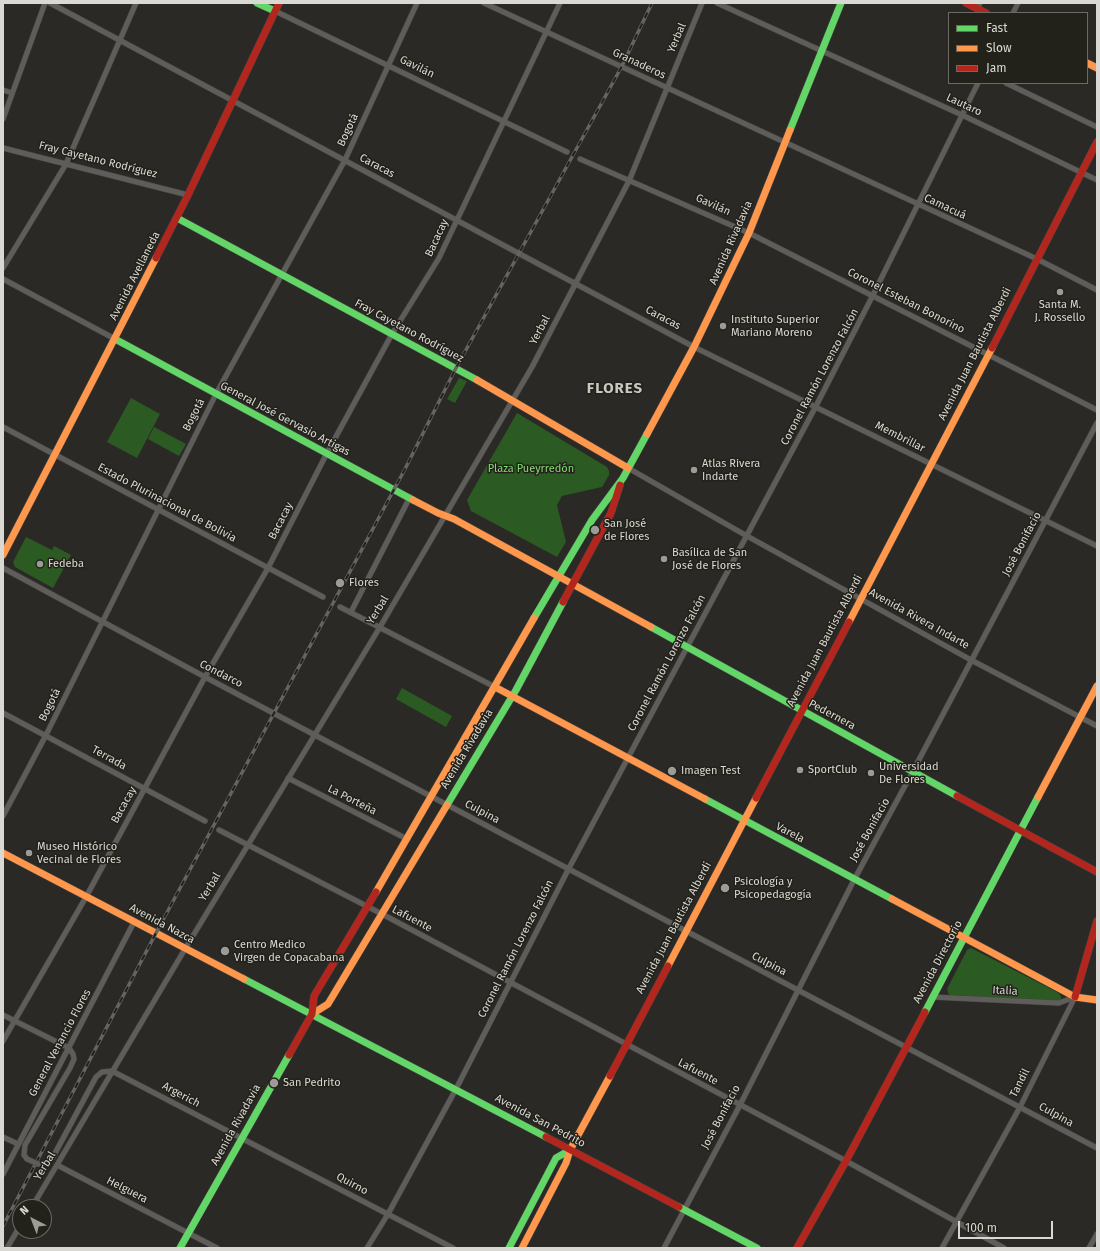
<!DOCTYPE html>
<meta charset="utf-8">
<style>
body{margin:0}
#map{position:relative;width:1100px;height:1251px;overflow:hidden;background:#2a2926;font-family:"Fira Sans",sans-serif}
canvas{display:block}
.frame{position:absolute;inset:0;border:4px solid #d9d8d3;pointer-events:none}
.legend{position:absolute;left:948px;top:12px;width:140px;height:72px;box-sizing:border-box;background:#22211a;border:1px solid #6b6a64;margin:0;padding:5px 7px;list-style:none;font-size:12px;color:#d9d8d3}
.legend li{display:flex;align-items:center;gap:8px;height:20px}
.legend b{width:20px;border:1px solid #6b6a64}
.north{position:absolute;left:12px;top:1199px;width:40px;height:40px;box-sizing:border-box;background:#22211a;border:1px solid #6b6a64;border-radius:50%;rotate:318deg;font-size:11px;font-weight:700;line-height:16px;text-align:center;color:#d9d8d3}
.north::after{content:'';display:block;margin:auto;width:14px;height:18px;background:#9c9b96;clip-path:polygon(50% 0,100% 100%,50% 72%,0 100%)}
.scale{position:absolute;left:958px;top:1221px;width:95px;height:18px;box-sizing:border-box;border:2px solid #d9d8d3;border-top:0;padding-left:5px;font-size:12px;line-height:14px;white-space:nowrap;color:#d9d8d3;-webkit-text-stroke:3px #22211a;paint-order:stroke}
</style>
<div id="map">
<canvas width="1100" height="1251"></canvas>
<div class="frame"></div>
<ul class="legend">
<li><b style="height:5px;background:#63d668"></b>Fast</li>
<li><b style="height:5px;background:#ff974d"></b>Slow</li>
<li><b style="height:5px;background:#b3261e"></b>Jam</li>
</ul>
<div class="north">N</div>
<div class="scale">100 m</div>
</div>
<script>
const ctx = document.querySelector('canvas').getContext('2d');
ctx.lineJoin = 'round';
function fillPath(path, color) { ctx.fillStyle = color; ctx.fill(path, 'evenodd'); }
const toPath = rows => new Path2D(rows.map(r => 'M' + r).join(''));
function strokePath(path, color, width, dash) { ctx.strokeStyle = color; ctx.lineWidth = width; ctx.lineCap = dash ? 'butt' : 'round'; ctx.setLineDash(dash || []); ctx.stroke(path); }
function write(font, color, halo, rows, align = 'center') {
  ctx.font = font + ' "Fira Sans",sans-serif'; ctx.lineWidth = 3; ctx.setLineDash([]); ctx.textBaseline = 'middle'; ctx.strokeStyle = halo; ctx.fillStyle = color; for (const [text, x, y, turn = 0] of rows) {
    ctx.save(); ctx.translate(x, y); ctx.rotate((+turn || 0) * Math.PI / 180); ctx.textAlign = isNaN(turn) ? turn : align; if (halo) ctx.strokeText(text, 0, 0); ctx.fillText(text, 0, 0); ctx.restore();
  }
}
const green = toPath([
 [459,378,467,381,455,403,447,399],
 [131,398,160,414,137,458,107,442],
 [517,413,607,467,609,471,609,475,602,487,562,496,557,505,566,542,557,557,471,511,467,500],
 [154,427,186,444,179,456,148,439],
 [26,537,52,550,54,546,71,555,53,588,15,567,13,562],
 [402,688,452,716,446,727,396,699],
 [971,948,1057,992,1061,996,1061,1000,1058,1002,949,995,947,989,967,950]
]);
const street = toPath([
 [50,3,694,347,1097,546],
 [484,3,1037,259,1097,290],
 [717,3,962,115,1097,180],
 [977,9,980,3],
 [275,11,567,152],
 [1013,13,1018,3],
 [1006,83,1097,127],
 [3,90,12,93],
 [3,119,45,3],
 [3,148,188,195],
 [580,159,749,233,1097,410],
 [3,268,66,164,136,3],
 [3,279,115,339],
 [3,427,323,597],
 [628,468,747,536,971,660,1097,726],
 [3,568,205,677,1097,1148],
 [340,607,495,687],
 [351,612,410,497],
 [3,713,205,821],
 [288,778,407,839],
 [3,816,46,735,216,394,345,160,417,3],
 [219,830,382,914,846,1161,1004,1248],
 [932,997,1059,1003,1075,997],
 [3,1015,69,1048,73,1054,74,1059,70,1068,25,1145,24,1155,27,1159],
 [3,1041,86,897,205,677,268,568,327,453,392,334,439,258,560,3],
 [112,1071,453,1248],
 [3,1137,18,1144],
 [38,1164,46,1163,53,1157,96,1077,102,1072,112,1071],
 [57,1165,217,1248],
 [3,1174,134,922],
 [32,1207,185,949,380,627,532,367,629,181,702,3],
 [7,1248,20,1226],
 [367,1248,388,1214,456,1089,568,870,816,406,873,295,978,83],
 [664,1248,740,1105,854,880,913,771,1097,423],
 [942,1248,1020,1107,1075,997],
 [1089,1248,1097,1234]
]);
const fast = toPath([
 [257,3,275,11],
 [790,130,841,3],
 [177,218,477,380],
 [115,339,413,500],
 [534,618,592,520,623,478,647,434],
 [651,627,957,796],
 [705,799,892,899],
 [447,805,516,690,563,602],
 [244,979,546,1137],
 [925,1012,1038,797],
 [679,1207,757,1248],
 [180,1248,289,1055],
 [509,1248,556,1158,570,1150]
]);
const slow = toPath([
 [1087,63,1097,68],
 [477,380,628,468],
 [647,434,694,347,749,233,790,130],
 [413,500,438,513,454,519,651,627],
 [3,555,156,258],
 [849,622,992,348],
 [495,687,705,799],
 [1038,797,1097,686],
 [3,853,244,979],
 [376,892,534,618],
 [892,899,1075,997,1097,1000],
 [668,966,756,798],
 [312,1014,328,1004,447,805],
 [522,1248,566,1163,570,1150,610,1076]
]);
const jam = toPath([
 [966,3,986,13],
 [156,258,188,195,279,3],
 [992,348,1097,142],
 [563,602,611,513,620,485],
 [957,796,1097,872],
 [756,798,849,622],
 [1075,997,1097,921],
 [289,1055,312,1014,314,996,376,892],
 [610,1076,668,966],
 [546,1137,679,1207],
 [797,1248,846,1161,925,1012]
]);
const rail = toPath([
 [3,1226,156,933,405,469,456,368,622,66,652,3]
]);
const streetBridge = toPath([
 [27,1159,38,1164]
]);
const markers = [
 [1060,292,4,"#9c9b96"],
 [723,326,4,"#9c9b96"],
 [694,470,4,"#9c9b96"],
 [595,530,5,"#9c9b96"],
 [664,559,4,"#9c9b96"],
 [40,564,4,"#9c9b96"],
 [340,583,5,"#9c9b96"],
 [800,770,4,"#9c9b96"],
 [672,771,5,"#9c9b96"],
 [871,773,4,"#9c9b96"],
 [29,853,4,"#9c9b96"],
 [725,888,5,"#9c9b96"],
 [225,951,5,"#9c9b96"],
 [274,1083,5,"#9c9b96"]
];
const streetNames = [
 ["Yerbal",677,38,-67],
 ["Granaderos",639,64,25],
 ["Gavilán",417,67,26],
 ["Lautaro",964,105,25],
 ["Bogotá",348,130,-65],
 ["Fray Cayetano Rodríguez",98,160,14],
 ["Caracas",377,166,28],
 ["Gavilán",713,205,24],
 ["Camacuá",945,207,25],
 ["Bacacay",437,238,-65],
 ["Avenida Rivadavia",731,243,-66],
 ["Avenida Avellaneda",135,276,-63],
 ["Coronel Esteban Bonorino",906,301,27],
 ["Caracas",663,318,28],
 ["Yerbal",540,330,-62],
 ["Fray Cayetano Rodríguez",409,331,28],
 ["Avenida Juan Bautista Alberdi",975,354,-63],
 ["Coronel Ramón Lorenzo Falcón",820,377,-62],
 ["Bogotá",194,415,-63],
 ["General José Gervasio Artigas",285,419,28],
 ["Membrillar",900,437,27],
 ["Estado Plurinacional de Bolivia",167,503,28],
 ["Bacacay",281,521,-63],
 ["José Bonifacio",1022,544,-62],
 ["Yerbal",378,610,-59],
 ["Avenida Rivera Indarte",919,619,29],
 ["Avenida Juan Bautista Alberdi",825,641,-62],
 ["Coronel Ramón Lorenzo Falcón",667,663,-62],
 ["Condarco",221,674,27],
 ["Bogotá",50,705,-64],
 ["Pedernera",832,715,28],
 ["Avenida Rivadavia",467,749,-59],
 ["Terrada",109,758,29],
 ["La Porteña",352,800,27],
 ["Bacacay",124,805,-61],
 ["Culpina",482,812,28],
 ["José Bonifacio",870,830,-61],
 ["Varela",790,833,28],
 ["Yerbal",210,887,-59],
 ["Lafuente",412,919,28],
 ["Avenida Nazca",162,924,28],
 ["Avenida Juan Bautista Alberdi",674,928,-62],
 ["Coronel Ramón Lorenzo Falcón",516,949,-63],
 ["Avenida Directorio",938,962,-62],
 ["Culpina",769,964,28],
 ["Italia",1005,991,3],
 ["General Venancio Flores",60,1043,-62],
 ["Lafuente",698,1072,28],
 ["Tandil",1020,1083,-63],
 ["Argerich",181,1095,28],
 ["Culpina",1056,1115,29],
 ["José Bonifacio",721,1117,-62],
 ["Avenida San Pedrito",540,1121,28],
 ["Avenida Rivadavia",236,1125,-61],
 ["Yerbal",45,1166,-59],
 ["Quirno",352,1184,28],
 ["Helguera",127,1190,27]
];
const poiNames = [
 ["Santa M.",1060,305,"center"],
 ["J. Rossello",1060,318,"center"],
 ["Instituto Superior",731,320],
 ["Mariano Moreno",731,333],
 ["Atlas Rivera",702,464],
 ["Indarte",702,477],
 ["San José",604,524],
 ["de Flores",604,537],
 ["Basílica de San",672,553],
 ["José de Flores",672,566],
 ["Fedeba",48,564],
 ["Flores",349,583],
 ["Universidad",879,767],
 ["De Flores",879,780],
 ["SportClub",808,770],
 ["Imagen Test",681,771],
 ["Museo Histórico",37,847],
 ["Vecinal de Flores",37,860],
 ["Psicología y",734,882],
 ["Psicopedagogía",734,895],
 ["Centro Medico",234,945],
 ["Virgen de Copacabana",234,958],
 ["San Pedrito",283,1083]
];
const parkNames = [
 ["Plaza Pueyrredón",531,469]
];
const districtNames = [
 ["FLORES",615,389]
];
fillPath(green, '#2c5a23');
strokePath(street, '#464542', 6);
strokePath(fast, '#464542', 8);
strokePath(slow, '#464542', 8);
strokePath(jam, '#464542', 8);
strokePath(street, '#5e5d5a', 5);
strokePath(fast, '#63d668', 7);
strokePath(slow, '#ff974d', 7);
strokePath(jam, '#b3261e', 7);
strokePath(rail, '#646462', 3.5);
strokePath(rail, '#22211a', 2, [6]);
strokePath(streetBridge, '#464542', 6, []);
strokePath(streetBridge, '#5e5d5a', 5);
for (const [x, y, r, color] of markers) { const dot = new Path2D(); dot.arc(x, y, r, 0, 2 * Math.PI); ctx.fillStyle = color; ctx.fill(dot); strokePath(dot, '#22211a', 1.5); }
write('11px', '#d9d8d3', '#22211a', streetNames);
write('11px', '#d9d8d3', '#22211a', poiNames, 'left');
write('11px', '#83d974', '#22211a', parkNames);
ctx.letterSpacing = '1px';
write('bold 15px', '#c9c7bf', '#22211a', districtNames);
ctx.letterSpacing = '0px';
</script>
